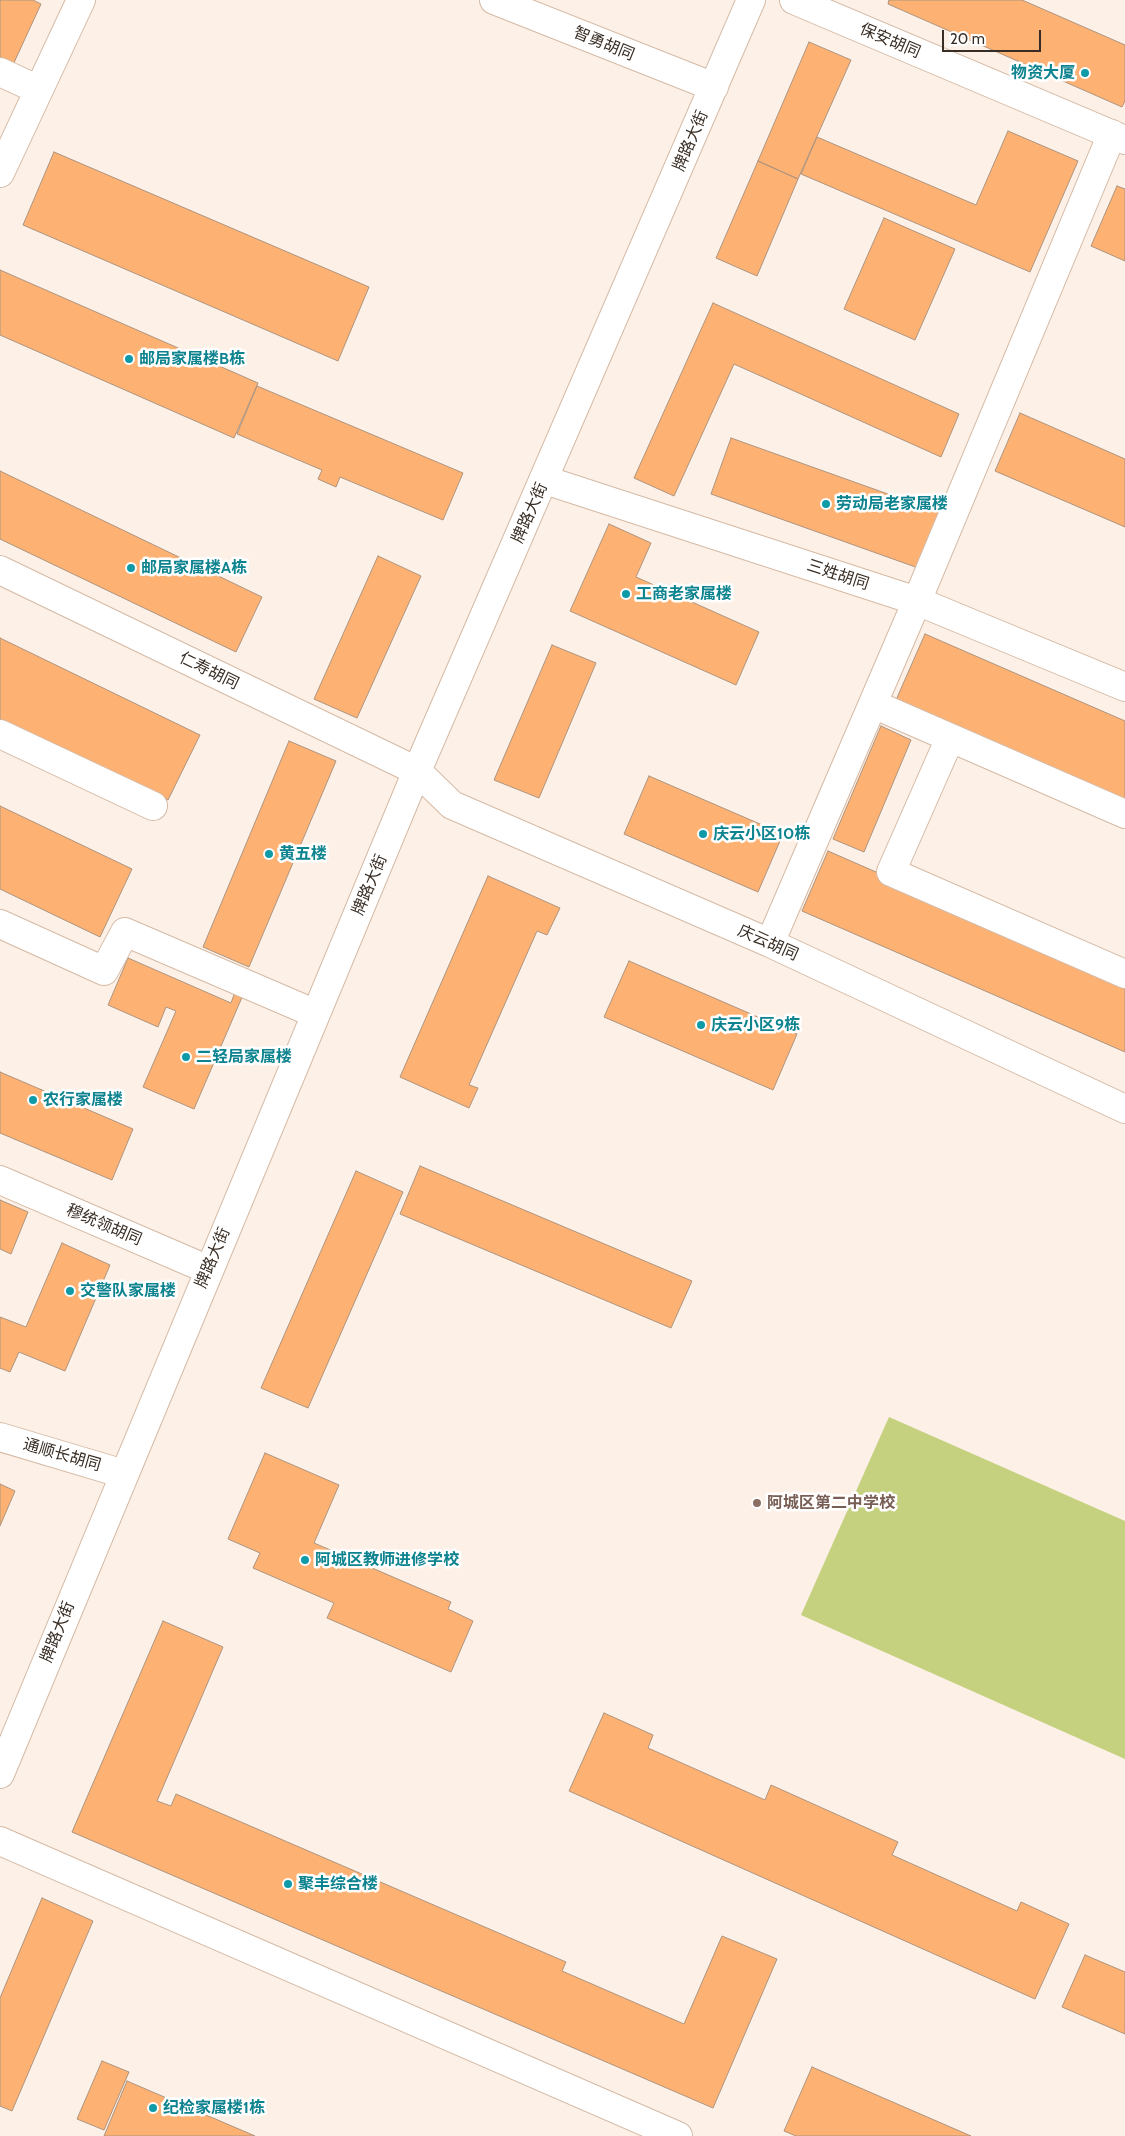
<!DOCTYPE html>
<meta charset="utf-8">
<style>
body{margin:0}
#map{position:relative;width:1125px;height:2136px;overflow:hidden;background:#fcf0e7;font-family:Cabin,sans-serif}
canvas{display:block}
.scale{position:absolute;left:942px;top:30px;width:99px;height:22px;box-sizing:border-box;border:2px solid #382d24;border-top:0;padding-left:6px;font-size:15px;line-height:18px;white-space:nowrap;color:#382d24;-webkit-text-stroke:4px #fff;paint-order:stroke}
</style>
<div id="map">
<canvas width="1125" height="2136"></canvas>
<div class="scale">20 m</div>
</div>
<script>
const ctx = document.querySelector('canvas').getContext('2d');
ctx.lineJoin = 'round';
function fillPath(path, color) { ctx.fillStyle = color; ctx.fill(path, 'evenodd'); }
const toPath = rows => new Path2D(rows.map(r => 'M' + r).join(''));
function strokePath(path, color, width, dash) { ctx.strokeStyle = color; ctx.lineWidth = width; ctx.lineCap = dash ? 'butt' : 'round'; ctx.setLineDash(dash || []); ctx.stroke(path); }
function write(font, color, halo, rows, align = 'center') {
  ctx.font = font + ' Cabin,"Noto Sans SC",sans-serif'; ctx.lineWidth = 5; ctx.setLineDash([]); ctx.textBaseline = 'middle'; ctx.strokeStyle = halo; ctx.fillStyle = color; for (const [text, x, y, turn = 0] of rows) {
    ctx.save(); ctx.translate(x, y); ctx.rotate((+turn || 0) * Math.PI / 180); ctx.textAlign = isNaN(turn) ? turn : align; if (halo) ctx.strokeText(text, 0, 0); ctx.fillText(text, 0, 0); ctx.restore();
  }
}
const green = toPath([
 [889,1417,1125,1521,1125,1759,801,1615]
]);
const building = toPath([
 [0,0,33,0,41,4,12,67,0,62,0,0],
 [889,0,1022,0,1125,45,1125,101,1122,107,888,4,889,0],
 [809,42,851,60,798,179,758,161,809,42],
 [1008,131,1078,161,1030,272,801,174,817,137,976,205,1008,131],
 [54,152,369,287,338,361,23,225,54,152],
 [758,161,798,179,757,276,716,258,758,161],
 [1117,186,1125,189,1125,261,1091,246,1117,186],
 [884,218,955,249,915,340,844,309,884,218],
 [0,270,258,383,234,438,0,335,0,270],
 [713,303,959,414,941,457,734,364,674,496,634,478,713,303],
 [257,386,463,473,443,520,340,477,336,487,318,479,322,470,237,434,257,386],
 [1020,413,1125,459,1125,527,995,471,1020,413],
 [731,438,941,513,921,569,711,494,731,438],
 [0,471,262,597,236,652,0,539,0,471],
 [609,524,651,543,636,577,759,632,736,685,570,611,609,524],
 [378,556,421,576,357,718,314,699,378,556],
 [925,634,1125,721,1125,800,896,700,925,634],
 [0,638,200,735,168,800,0,719,0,638],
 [552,645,596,663,539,798,494,780,552,645],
 [881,726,911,740,864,852,833,839,881,726],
 [289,741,336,761,249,967,203,947,289,741],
 [649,776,783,834,758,892,624,834,649,776],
 [0,806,132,869,100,937,0,889,0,806],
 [828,851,1125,981,1125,1052,802,911,828,851],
 [488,876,560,908,547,935,537,931,469,1085,478,1088,469,1108,400,1077,488,876],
 [128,958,231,1003,235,992,243,995,194,1109,143,1087,176,1011,166,1007,158,1027,108,1005,128,958],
 [629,961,797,1034,773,1090,604,1017,629,961],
 [0,1072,133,1129,112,1180,0,1133,0,1072],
 [420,1166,692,1281,671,1328,400,1214,420,1166],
 [356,1171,403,1192,308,1408,261,1388,356,1171],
 [0,1200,28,1212,11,1254,0,1249,0,1200],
 [62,1243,110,1265,65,1371,19,1352,10,1372,0,1368,0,1317,26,1327,62,1243],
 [265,1453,339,1485,314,1543,451,1602,448,1609,473,1621,451,1672,327,1618,334,1603,253,1568,260,1553,228,1539,265,1453],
 [0,1484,15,1491,0,1526,0,1484],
 [163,1621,223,1647,157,1801,171,1806,176,1794,566,1962,562,1971,684,2024,722,1936,777,1959,713,2108,72,1832,163,1621],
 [604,1713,653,1735,648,1748,765,1800,771,1785,898,1842,892,1855,1017,1911,1021,1902,1069,1924,1035,1999,569,1791,604,1713],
 [42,1898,93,1921,12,2111,0,2106,0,1998,42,1898],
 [1085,1955,1125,1972,1125,2034,1062,2007,1085,1955],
 [102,2061,129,2072,104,2130,77,2119,102,2061],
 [812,2067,971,2136,796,2136,784,2131,812,2067],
 [127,2081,255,2136,104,2136,127,2081]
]);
const minor = toPath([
 [494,0,714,87],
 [794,0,1125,140],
 [0,72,39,90],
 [0,173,81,0],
 [545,480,917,601,1125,687],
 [0,570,417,771,452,805,770,943,1125,1109],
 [873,704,1125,814],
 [0,734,153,806],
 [950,738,891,872,1125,974],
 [0,924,104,971,125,932,316,1014],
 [770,943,917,601,1112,134],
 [0,1180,209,1270],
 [0,1437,124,1474],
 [0,1774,417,771,751,0],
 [0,1841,678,2136]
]);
const markers = [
 [1085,73,5,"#0f9aa8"],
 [129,359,5,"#0f9aa8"],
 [826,504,5,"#0f9aa8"],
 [131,568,5,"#0f9aa8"],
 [626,594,5,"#0f9aa8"],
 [703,834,5,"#0f9aa8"],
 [269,854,5,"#0f9aa8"],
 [701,1025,5,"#0f9aa8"],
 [186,1057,5,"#0f9aa8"],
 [33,1100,5,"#0f9aa8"],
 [70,1291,5,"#0f9aa8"],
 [757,1503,5,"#8d6e63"],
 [305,1560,5,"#0f9aa8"],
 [288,1884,5,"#0f9aa8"],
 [153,2108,5,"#0f9aa8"]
];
const streetNames = [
 ["保安胡同",890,41,23],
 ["智勇胡同",604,44,22],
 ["牌路大街",691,141,-67],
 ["牌路大街",530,513,-66],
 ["三姓胡同",838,575,18],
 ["仁寿胡同",209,671,26],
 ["牌路大街",370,885,-67],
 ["庆云胡同",768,943,24],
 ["穆统领胡同",104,1225,23],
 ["牌路大街",213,1258,-67],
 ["通顺长胡同",62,1455,16],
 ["牌路大街",58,1632,-68]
];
const cultureNames = [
 ["物资大厦",1075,73,"right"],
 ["邮局家属楼B栋",139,359],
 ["劳动局老家属楼",836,504],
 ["邮局家属楼A栋",141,568],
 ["工商老家属楼",636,594],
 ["庆云小区10栋",713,834],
 ["黄五楼",279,854],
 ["庆云小区9栋",711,1025],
 ["二轻局家属楼",196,1057],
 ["农行家属楼",43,1100],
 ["交警队家属楼",80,1291],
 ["阿城区教师进修学校",315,1560],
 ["聚丰综合楼",298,1884],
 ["纪检家属楼1栋",163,2108]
];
const educationNames = [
 ["阿城区第二中学校",767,1503]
];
fillPath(green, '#c5d17f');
fillPath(building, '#fdb274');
strokePath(building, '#ae937d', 1);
strokePath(minor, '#d6baa4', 30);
strokePath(minor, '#fff', 28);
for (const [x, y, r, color] of markers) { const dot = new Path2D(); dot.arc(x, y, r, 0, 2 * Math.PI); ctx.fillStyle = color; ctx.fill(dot); strokePath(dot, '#fff', 2); }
write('16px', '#382d24', '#fff', streetNames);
write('bold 16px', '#0d838f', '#fff', cultureNames, 'left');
write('bold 16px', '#785e54', '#fff', educationNames, 'left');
</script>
